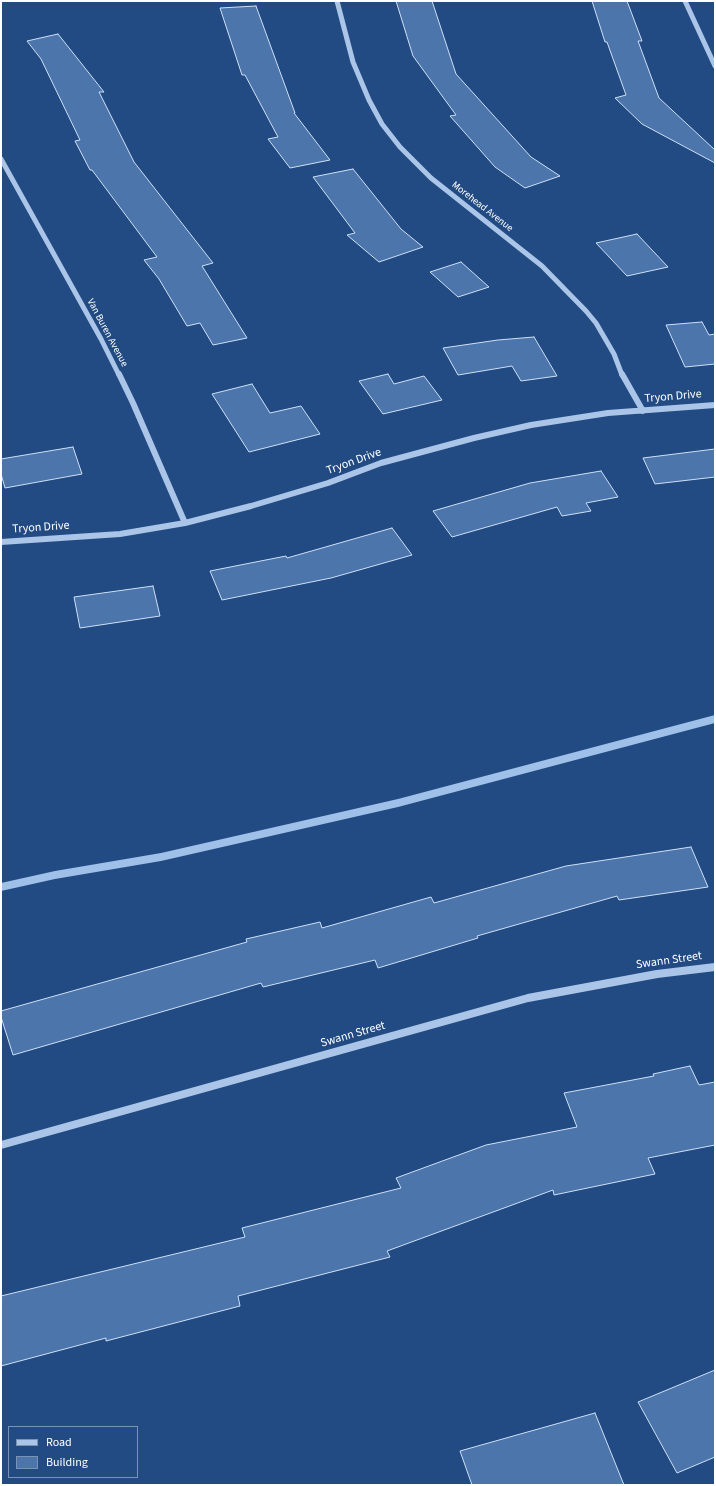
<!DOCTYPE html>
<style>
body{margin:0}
#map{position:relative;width:716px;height:1486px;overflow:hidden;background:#224b83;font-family:"Source Sans 3",sans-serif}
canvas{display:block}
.frame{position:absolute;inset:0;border:2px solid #fff;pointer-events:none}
.legend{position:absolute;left:8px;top:1426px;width:130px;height:52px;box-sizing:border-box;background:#224b83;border:1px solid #7a93b5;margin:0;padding:5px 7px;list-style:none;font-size:12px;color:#fff}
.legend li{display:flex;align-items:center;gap:8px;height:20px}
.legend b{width:20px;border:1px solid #7a93b5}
</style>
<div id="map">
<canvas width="716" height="1486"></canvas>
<div class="frame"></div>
<ul class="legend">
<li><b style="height:5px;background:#aac5e8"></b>Road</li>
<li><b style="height:11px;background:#4b75ab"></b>Building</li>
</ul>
</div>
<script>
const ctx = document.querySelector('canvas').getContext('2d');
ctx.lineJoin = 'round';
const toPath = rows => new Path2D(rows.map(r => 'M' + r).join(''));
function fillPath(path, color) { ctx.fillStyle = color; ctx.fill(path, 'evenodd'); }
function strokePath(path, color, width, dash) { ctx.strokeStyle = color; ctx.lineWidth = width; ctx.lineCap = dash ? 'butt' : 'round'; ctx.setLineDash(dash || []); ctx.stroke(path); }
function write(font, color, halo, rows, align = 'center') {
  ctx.font = font + ' "Source Sans 3",sans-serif'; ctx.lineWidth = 3; ctx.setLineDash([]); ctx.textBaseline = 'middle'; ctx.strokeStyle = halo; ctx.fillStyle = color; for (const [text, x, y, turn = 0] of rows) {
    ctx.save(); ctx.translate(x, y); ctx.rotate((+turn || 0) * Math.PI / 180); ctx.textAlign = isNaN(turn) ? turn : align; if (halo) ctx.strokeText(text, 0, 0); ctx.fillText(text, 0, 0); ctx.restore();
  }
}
const stream = toPath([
 [715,715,715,723,398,807,161,861,55,879,1,891,1,883,55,871,161,853,398,799,715,715]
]);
const building = toPath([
 [396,1,432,1,456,74,531,157,560,176,525,188,495,167,450,116,456,115,413,56,396,1],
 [592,1,627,1,642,41,638,41,659,98,715,150,715,163,642,124,615,98,626,95,607,42,605,42,592,1],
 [256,6,295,113,294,113,330,160,290,168,268,139,278,137,245,75,242,75,220,8,256,6],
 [58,34,104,92,99,92,134,162,213,263,202,266,247,338,213,345,200,323,187,326,159,279,144,260,157,257,92,170,90,170,75,141,80,140,41,59,27,41,58,34],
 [353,169,401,229,423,247,379,262,347,235,355,233,313,177,353,169],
 [637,234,668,267,627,276,596,243,637,234],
 [461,262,489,287,458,297,430,272,461,262],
 [702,322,709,335,715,334,715,364,685,367,666,325,702,322],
 [534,337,557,376,521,381,512,366,458,375,443,348,498,340,534,337],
 [388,374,394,384,424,376,442,400,383,414,359,381,388,374],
 [252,384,270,413,301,406,320,434,249,452,212,394,252,384],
 [73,447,82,474,5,488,1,474,1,459,73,447],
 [715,449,715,477,655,484,643,458,715,449],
 [601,471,618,497,586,503,591,511,562,516,557,507,452,537,433,511,530,483,601,471],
 [392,528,412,555,331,578,222,600,210,571,286,556,287,558,392,528],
 [153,586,160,616,80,628,74,597,153,586],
 [691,847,708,887,619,900,617,896,477,936,478,938,378,968,375,960,263,987,261,983,13,1055,1,1017,1,1011,247,942,246,939,320,922,322,928,431,897,434,903,566,866,691,847],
 [690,1066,699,1085,715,1082,715,1145,648,1158,655,1174,554,1195,553,1190,387,1251,390,1257,238,1296,240,1306,106,1341,106,1338,1,1366,1,1296,245,1237,242,1228,401,1188,396,1178,486,1145,577,1127,564,1093,654,1076,653,1074,690,1066],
 [715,1370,715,1457,677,1473,638,1402,715,1370],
 [595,1413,624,1485,472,1485,460,1451,595,1413]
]);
const minorFar2 = toPath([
 [337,1,353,62,369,100,382,124,400,147,431,178,542,266,586,311,596,323,614,354,622,375],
 [685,1,715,66],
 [1,159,101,339,119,375]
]);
const minorFar1 = toPath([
 [119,374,133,403,185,523],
 [622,374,643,411],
 [1,542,120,534,185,523,251,506,328,483,381,463,474,438,531,425,608,413,715,405]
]);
const minor = toPath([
 [1,1145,528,998,657,974,715,967]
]);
const farStreetnames = [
 ["Morehead Avenue",482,207,38],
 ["Van Buren Avenue",107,333,62]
];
const streetNames = [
 ["Tryon Drive",673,397,-5],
 ["Tryon Drive",354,462,-20],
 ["Tryon Drive",41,528,-4],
 ["Swann Street",669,961,-8],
 ["Swann Street",353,1035,-16]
];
fillPath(stream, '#9ec0e9');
fillPath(building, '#4b75ab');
strokePath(building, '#cee0f6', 1);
strokePath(minorFar2, '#aac5e8', 5);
strokePath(minorFar1, '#aac5e8', 6);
strokePath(minor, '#aac5e8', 8);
write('10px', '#fff', '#224b83', farStreetnames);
write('12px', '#fff', '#224b83', streetNames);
</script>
